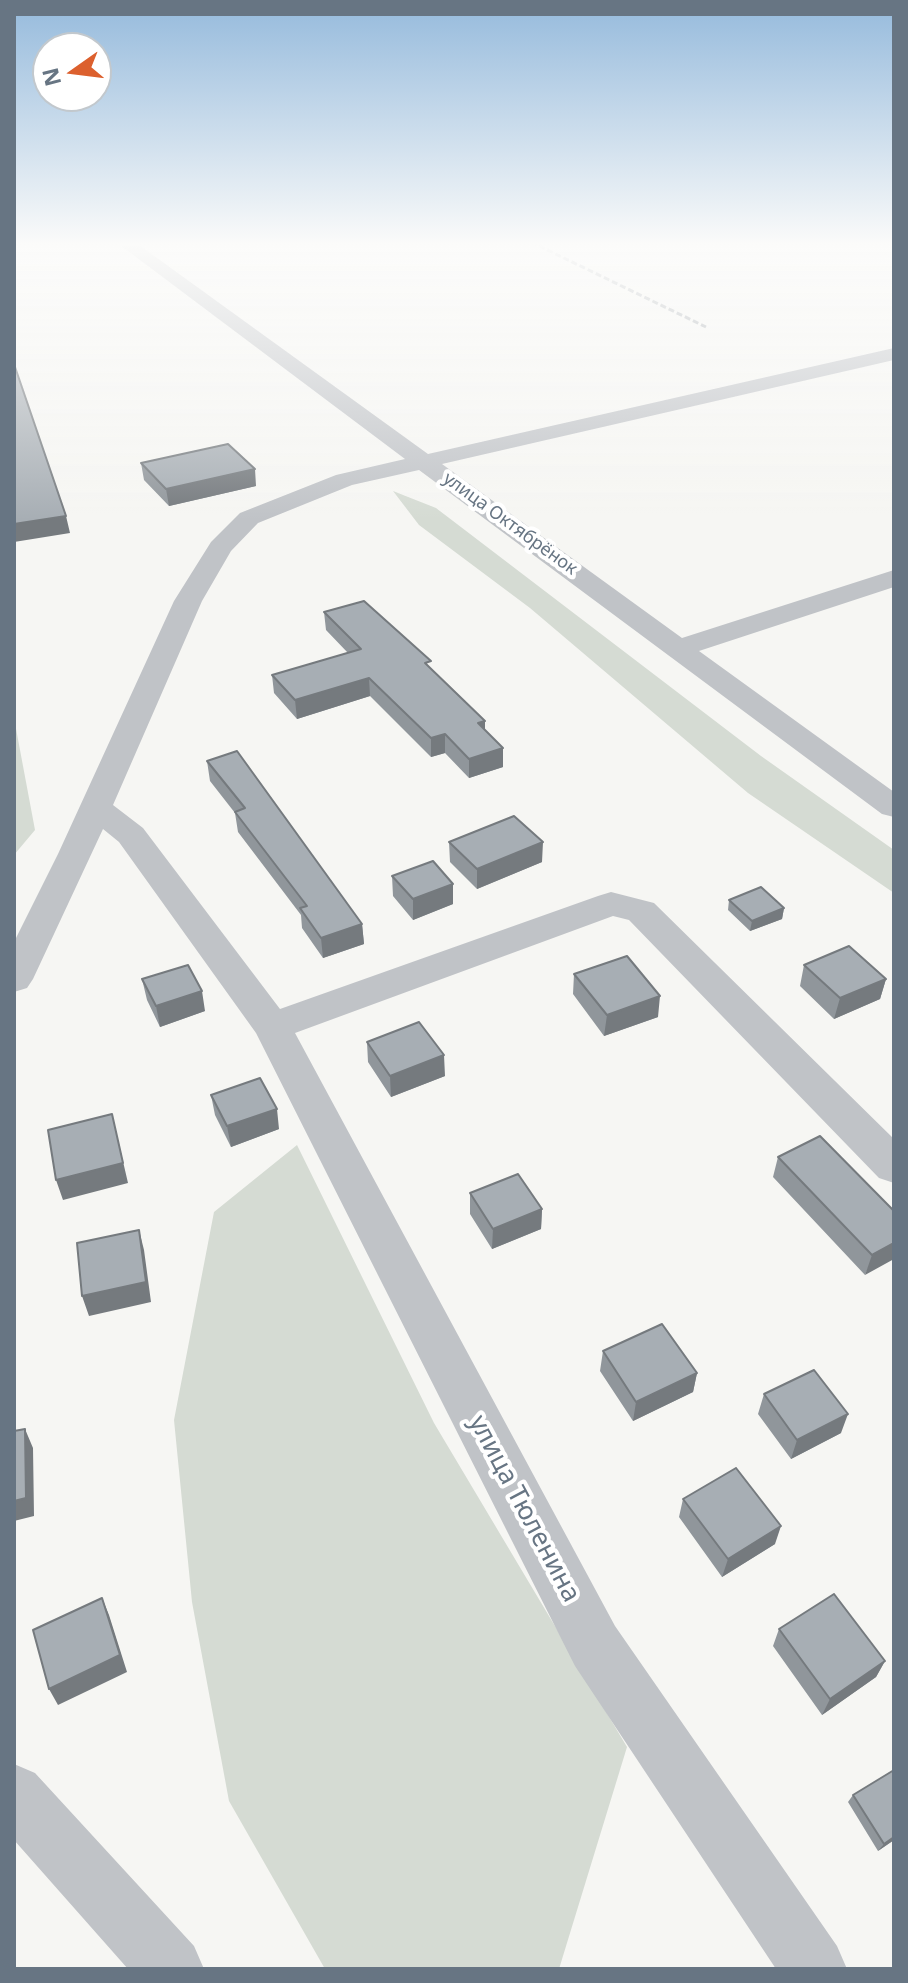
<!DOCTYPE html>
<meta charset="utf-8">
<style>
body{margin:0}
#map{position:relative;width:908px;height:1983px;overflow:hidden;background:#f6f6f3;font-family:"Noto Sans",sans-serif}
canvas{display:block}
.frame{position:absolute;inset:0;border:16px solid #677583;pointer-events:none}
.north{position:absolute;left:32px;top:32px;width:80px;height:80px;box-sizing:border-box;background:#fff;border:2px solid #c2c8cd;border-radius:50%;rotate:256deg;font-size:22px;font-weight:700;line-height:32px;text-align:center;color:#677583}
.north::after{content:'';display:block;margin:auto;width:28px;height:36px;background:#dc602e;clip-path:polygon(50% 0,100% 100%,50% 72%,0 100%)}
</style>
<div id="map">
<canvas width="908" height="1983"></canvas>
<div class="frame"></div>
<div class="north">N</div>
</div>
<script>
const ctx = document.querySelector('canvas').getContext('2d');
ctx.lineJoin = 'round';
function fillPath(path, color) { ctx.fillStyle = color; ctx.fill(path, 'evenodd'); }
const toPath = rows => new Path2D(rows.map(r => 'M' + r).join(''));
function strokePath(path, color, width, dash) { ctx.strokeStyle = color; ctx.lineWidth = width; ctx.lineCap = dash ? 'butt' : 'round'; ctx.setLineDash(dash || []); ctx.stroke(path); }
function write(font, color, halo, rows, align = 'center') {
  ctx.font = font + ' "Noto Sans",sans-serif'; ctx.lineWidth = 8; ctx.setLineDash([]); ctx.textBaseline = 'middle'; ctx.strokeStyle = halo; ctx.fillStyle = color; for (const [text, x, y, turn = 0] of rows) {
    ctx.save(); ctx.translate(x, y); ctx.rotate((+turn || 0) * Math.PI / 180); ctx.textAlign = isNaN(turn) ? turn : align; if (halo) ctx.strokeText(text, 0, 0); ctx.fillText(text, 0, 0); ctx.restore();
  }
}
const green = toPath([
 [393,491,436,508,761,756,894,850,894,893,748,793,530,608,419,525],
 [14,718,35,830,14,855],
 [297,1145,434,1423,627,1747,559,1969,325,1969,229,1801,192,1602,174,1420,214,1212]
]);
const minor = toPath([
 [116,242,135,242,428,454,894,348,894,360,442,464,682,638,894,570,894,587,699,651,894,792,894,817,882,814,419,470,352,485,258,523,231,551,202,601,113,805,143,828,280,1009,598,896,611,892,654,903,894,1139,894,1183,879,1178,629,920,613,916,295,1033,615,1626,837,1946,847,1969,776,1969,575,1666,256,1033,119,842,103,829,33,979,27,988,14,992,14,942,58,854,174,601,211,542,240,513,336,475,405,459,116,242],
 [14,1764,35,1773,194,1946,204,1969,128,1969,14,1840,14,1764]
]);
const rail = toPath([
 [531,242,706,327]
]);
const wall = toPath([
 [141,463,256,486,169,506,144,480],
 [324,612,431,669,485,721,485,730,503,748,503,767,469,778,445,753,431,757,370,696,297,719,274,693,272,675,348,653,326,630],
 [207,761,362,924,364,944,323,958,302,928,301,915,238,832,235,813,210,781],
 [449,842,542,862,477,889,450,862],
 [392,876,453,904,413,920,393,896],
 [729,900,784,908,782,919,750,931,728,910],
 [804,965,886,979,880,999,834,1019,800,986],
 [574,974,658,1017,604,1036,573,994],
 [142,979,205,1011,160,1027,147,1000],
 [367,1042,445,1076,391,1097,368,1062],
 [211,1095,279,1129,231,1147,215,1115],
 [778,1157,894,1211,865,1275,773,1177],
 [470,1193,542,1209,541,1229,492,1249,470,1214],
 [603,1351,697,1373,693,1392,633,1421,600,1371],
 [764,1394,841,1433,791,1459,758,1414],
 [683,1499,775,1544,722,1577,679,1517],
 [779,1629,885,1661,876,1677,822,1715,773,1646],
 [853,1795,894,1840,878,1851,848,1802]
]);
const shadedWall = toPath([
 [255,469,256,486,169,506,166,489],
 [66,516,70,533,14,542,14,524],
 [369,678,370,696,297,719,295,700],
 [485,721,485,739,478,723],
 [445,734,445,753,431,757,431,738],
 [503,748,503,767,469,778,469,759],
 [543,842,542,862,477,889,477,869],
 [453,884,453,904,413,920,413,899],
 [784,908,782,919,750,931,752,921],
 [362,924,364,944,323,958,321,938],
 [886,979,880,999,834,1019,840,998],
 [202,991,205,1011,160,1027,156,1006],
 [660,996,658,1017,604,1036,607,1015],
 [444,1055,445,1076,391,1097,390,1076],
 [277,1109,279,1129,231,1147,227,1126],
 [112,1114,128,1183,63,1200,56,1180],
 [542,1209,541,1229,492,1249,493,1229],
 [139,1230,144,1250,151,1302,89,1316,82,1296],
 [894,1243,894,1259,865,1275,872,1255],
 [697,1373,693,1392,633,1421,636,1402],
 [848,1414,841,1433,791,1459,797,1440],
 [25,1429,33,1448,34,1516,14,1521,14,1501],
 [781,1526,775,1544,722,1577,728,1559],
 [102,1598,109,1615,127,1672,58,1705,49,1689],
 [885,1661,876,1677,822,1715,830,1699],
 [894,1837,894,1840,878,1851,884,1844]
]);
const building = toPath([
 [14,364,66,516,14,524,14,364],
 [228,444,255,469,166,489,141,463,228,444],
 [364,601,431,661,425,663,485,721,478,723,503,748,469,759,445,734,431,738,369,678,295,700,272,675,361,649,324,612,364,601],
 [237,751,362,924,321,938,300,908,307,906,235,812,245,808,207,761,237,751],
 [514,816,543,842,477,869,449,842,514,816],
 [433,861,453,884,413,899,392,876,433,861],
 [761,887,784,908,752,921,729,900,761,887],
 [849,946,886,979,840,998,804,965,849,946],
 [627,956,660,996,607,1015,574,974,627,956],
 [188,965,202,991,156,1006,142,979,188,965],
 [419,1022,444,1055,390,1076,367,1042,419,1022],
 [260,1078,277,1109,227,1126,211,1095,260,1078],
 [112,1114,123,1163,56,1180,48,1130,112,1114],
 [820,1136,894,1211,894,1243,872,1255,778,1157,820,1136],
 [518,1174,542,1209,493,1229,470,1193,518,1174],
 [139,1230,146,1282,82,1296,77,1243,139,1230],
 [662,1324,697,1373,636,1402,603,1351,662,1324],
 [814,1370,848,1414,797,1440,764,1394,814,1370],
 [25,1429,26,1498,14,1501,14,1431,25,1429],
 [736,1468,781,1526,728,1559,683,1499,736,1468],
 [834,1594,885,1661,830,1699,779,1629,834,1594],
 [102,1598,120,1655,49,1689,33,1630,102,1598],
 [894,1770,894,1837,884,1844,853,1795,894,1770]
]);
const farStreetnames = [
 ["улица Октябрёнок",510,524,36]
];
const nearStreetnames = [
 ["улица Тюленина",524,1509,62]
];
fillPath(green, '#d5dbd3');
fillPath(minor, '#c0c3c7');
strokePath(rail, '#9fa5ab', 3, [6, 3]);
fillPath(wall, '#90969b');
fillPath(shadedWall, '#757a7e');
fillPath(building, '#a7aeb4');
strokePath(building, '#757a7e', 2);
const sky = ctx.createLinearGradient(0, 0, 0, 520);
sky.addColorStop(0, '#95badc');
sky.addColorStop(0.47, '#fbfbfa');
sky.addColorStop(1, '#fbfbfa00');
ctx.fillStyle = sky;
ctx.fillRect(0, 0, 908, 520);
write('18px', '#677583', '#fff', farStreetnames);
write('26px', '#677583', '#fff', nearStreetnames);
</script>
